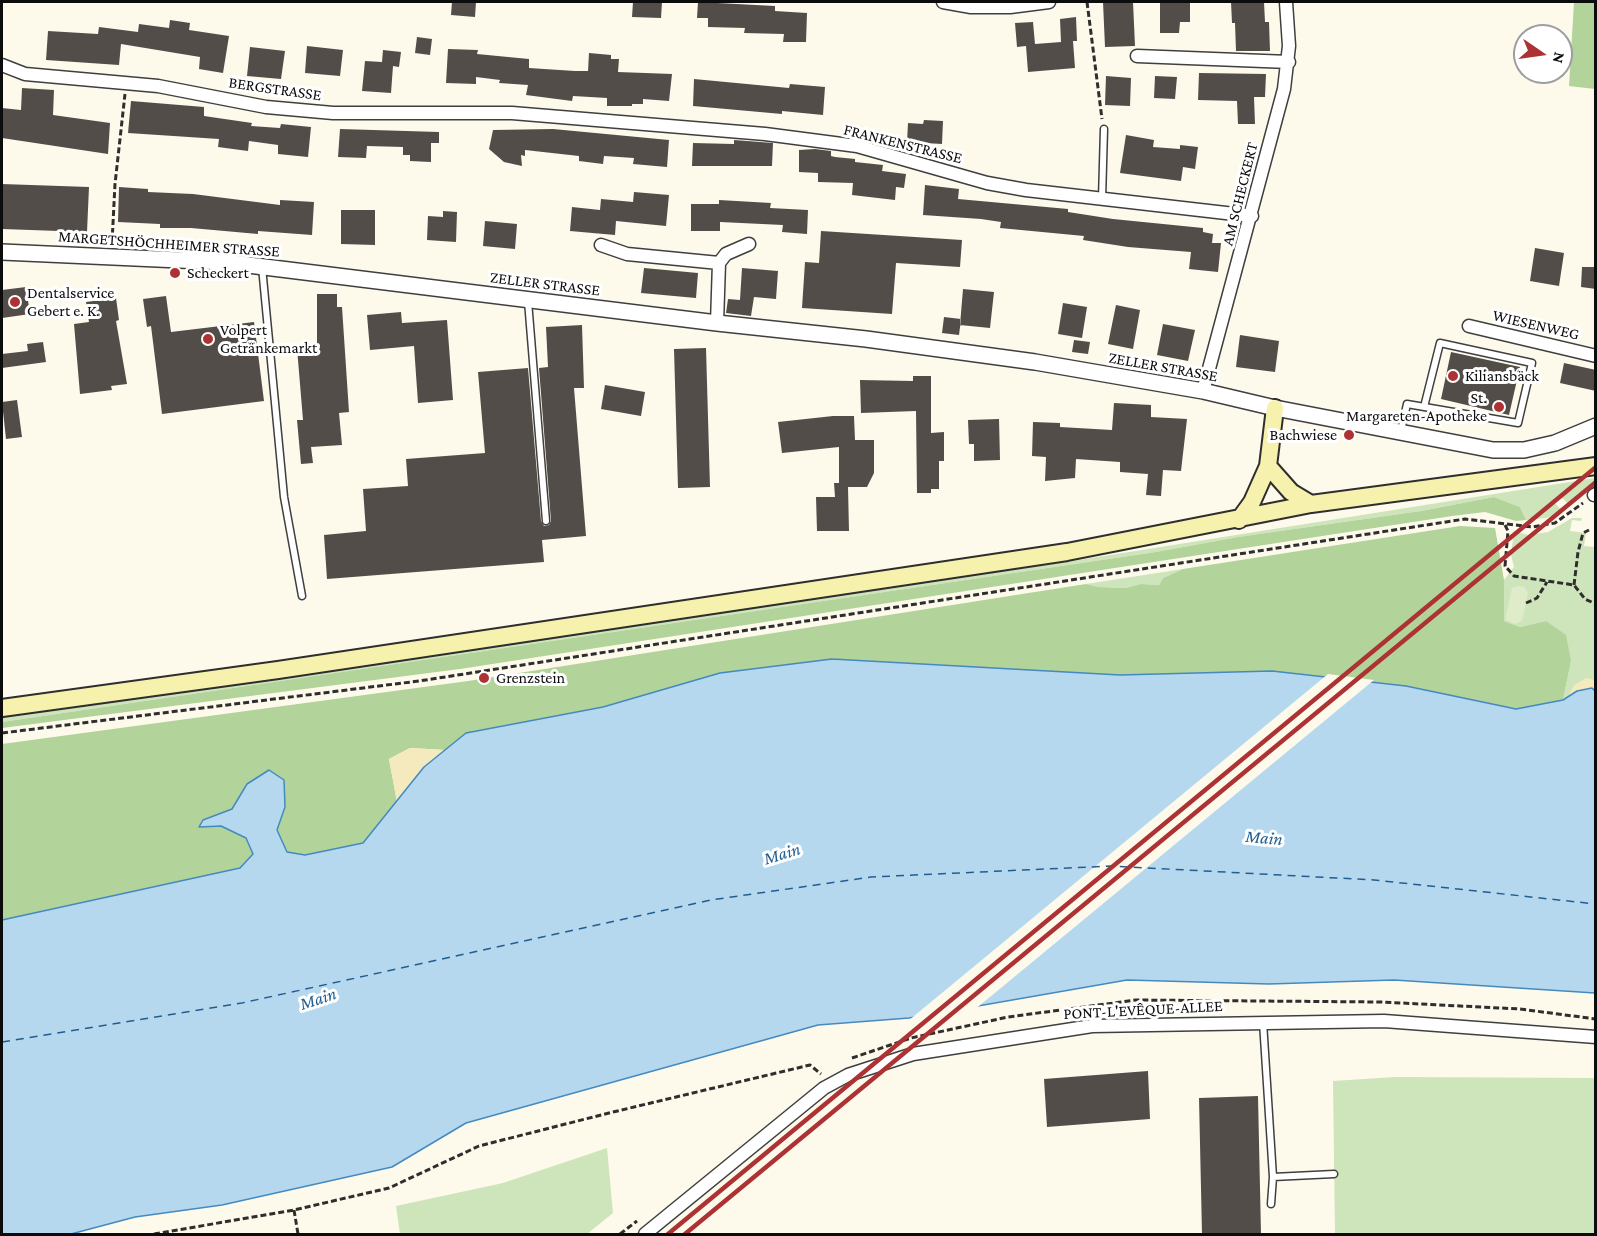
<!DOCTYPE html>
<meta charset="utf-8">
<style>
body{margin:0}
#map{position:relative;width:1597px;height:1236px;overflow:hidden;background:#fdfaec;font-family:"Crimson Pro",serif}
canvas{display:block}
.frame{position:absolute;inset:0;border:3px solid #0c0c0c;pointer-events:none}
.north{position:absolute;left:1513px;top:24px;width:60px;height:60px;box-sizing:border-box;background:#fff;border:2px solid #9e9e9e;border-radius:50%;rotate:103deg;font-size:16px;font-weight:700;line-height:24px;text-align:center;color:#0c0c0c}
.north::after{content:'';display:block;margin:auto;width:21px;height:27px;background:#ad3234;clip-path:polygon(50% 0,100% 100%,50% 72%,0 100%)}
</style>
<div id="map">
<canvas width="1597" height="1236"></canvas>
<div class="frame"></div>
<div class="north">N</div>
</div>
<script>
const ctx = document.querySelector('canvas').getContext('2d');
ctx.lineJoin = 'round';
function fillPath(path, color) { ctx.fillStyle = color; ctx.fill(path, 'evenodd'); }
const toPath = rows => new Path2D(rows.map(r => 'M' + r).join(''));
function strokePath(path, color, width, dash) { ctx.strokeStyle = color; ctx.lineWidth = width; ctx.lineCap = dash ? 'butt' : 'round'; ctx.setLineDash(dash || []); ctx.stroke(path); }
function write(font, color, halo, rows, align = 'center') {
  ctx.font = font + ' "Crimson Pro",serif'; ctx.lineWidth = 6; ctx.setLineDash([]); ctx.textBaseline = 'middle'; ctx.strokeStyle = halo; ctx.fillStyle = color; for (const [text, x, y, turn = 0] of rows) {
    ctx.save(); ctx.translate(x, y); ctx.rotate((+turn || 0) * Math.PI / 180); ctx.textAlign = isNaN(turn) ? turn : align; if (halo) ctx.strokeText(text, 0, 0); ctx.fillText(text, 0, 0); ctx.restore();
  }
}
const green = toPath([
 [1595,478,1595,484,1570,506,1560,495,1554,502,1563,512,1546,518,1526,520,1520,507,1494,497,1421,511,1238,537,1156,552,2,722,2,717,1066,562],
 [1572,518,1582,518,1581,521,1572,520,1570,531,1586,533,1584,546,1595,547,1595,708,1563,700,1571,661,1546,621,1520,627,1504,621,1504,580,1514,567,1511,555,1514,531,1528,535,1548,532],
 [1183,569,1163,578,1159,585,1141,584,1127,588,1098,587,1086,584],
 [1395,1077,1595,1078,1595,1234,1335,1234,1333,1081],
 [607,1148,613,1213,587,1234,400,1234,396,1206,503,1183]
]);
const forest = toPath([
 [1574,2,1595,2,1595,89,1569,86],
 [1494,497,1520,507,1526,520,1516,521,1485,512,1452,516,460,669,2,728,2,722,1156,552,1238,537,1421,511],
 [1460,526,1495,528,1504,580,1504,621,1520,627,1546,621,1566,635,1571,661,1563,700,1516,709,1406,686,1272,671,1120,675,720,673,603,707,466,733,445,750,410,748,389,759,397,802,364,843,305,855,287,852,277,830,285,807,247,784,232,809,203,820,200,827,221,826,246,838,253,854,240,868,2,920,2,744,468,681,1086,584,1098,587,1126,588,1141,584,1159,585,1163,578,1183,569]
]);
const sand = toPath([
 [1586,678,1595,680,1595,691,1592,688,1569,695,1574,685],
 [410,748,445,750,424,767,397,802,389,759]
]);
const pitch = toPath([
 [1519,586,1524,587,1528,593,1522,621,1515,624,1506,620,1506,616,1512,588]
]);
const water = toPath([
 [832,659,1120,675,1272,671,1406,686,1516,709,1563,700,1577,691,1592,688,1595,691,1595,993,1394,980,1269,984,1127,980,909,1018,818,1025,466,1123,392,1167,222,1205,135,1217,71,1234,2,1234,2,920,240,868,253,854,246,838,221,826,199,827,203,820,232,809,247,784,269,770,284,780,285,807,277,830,287,852,305,855,363,843,424,767,466,733,603,707,720,673,832,659]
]);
const pier = toPath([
 [1328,674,1374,680,973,1011,908,1021]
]);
const ferry = toPath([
 [2,1042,242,1003,711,900,871,877,1111,866,1374,880,1596,904]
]);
const building = toPath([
 [452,2,476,2,475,17,451,15],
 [633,2,662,2,661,18,632,17],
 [698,2,775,6,775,11,807,13,806,42,783,42,784,34,744,33,745,28,708,27,708,18,697,18],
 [1103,2,1133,2,1135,46,1105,47],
 [1160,2,1190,2,1190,22,1180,22,1179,33,1160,33],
 [1231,2,1264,2,1265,22,1269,22,1270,51,1236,51,1235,23,1232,23],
 [1076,17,1077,41,1073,41,1075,68,1028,72,1026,46,1017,47,1015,23,1033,22,1035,44,1061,42,1060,19],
 [170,20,190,23,189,30,229,36,223,73,199,69,200,57,121,44,119,65,46,60,48,31,98,34,99,27,138,32,139,24,169,28],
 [417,37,432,39,430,55,415,53],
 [307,46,343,50,340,76,305,73],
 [250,47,285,51,281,79,247,76],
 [448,49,478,50,477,54,529,59,529,68,575,71,588,71,589,53,611,55,611,59,619,59,618,72,672,74,669,101,643,99,643,104,632,104,632,106,607,106,607,98,573,96,572,101,526,95,528,85,499,83,500,80,476,77,476,84,446,83],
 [383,50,401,52,399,67,393,66,391,93,362,91,365,61,382,62],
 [1199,73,1266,74,1265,97,1254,97,1255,124,1238,124,1237,101,1198,100],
 [1106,76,1131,78,1130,106,1105,105],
 [1155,76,1177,77,1175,99,1154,98],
 [694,79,789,88,790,84,825,87,823,115,782,111,782,114,693,106],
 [22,88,54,90,53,115,110,123,108,154,2,138,2,108,21,110],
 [131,101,204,107,204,116,252,123,251,126,280,128,281,124,311,127,308,157,278,154,278,145,249,141,248,151,218,147,219,139,128,133],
 [924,120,943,121,942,144,907,142,908,123,923,124],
 [340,129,439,132,439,143,431,143,431,162,410,161,410,155,403,155,403,147,367,146,366,158,338,157],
 [553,129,669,140,667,167,633,164,634,158,604,156,603,164,579,161,579,156,525,150,525,156,521,155,522,166,504,162,489,149,493,130],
 [1126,135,1154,140,1153,147,1180,149,1180,145,1198,147,1195,169,1183,167,1181,181,1120,173],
 [734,140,773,143,772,166,692,166,693,143,734,144],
 [815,149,831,151,831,156,835,157,855,159,855,162,883,165,882,171,906,174,904,188,896,187,895,200,852,195,853,183,818,182,818,173,799,172,799,150],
 [2,184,89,187,87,232,2,229],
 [925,185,959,189,958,199,1068,209,1068,212,1113,219,1203,228,1203,232,1213,234,1212,243,1221,243,1218,272,1189,269,1191,252,1128,247,1083,240,1084,236,1000,228,1001,222,981,219,923,215],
 [119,187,148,189,148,192,193,194,280,205,280,200,314,202,312,235,258,231,258,234,191,228,160,228,160,224,118,222],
 [634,192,669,195,666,226,616,221,615,235,570,231,572,207,600,210,601,199,633,202],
 [719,200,771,203,770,208,808,210,807,234,782,232,783,225,720,222,720,231,691,231,691,204,719,204],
 [341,210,375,210,375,245,341,244],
 [443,211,457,212,456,242,427,240,428,216,443,217],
 [485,221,517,224,515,249,483,246],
 [821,231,962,240,960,267,896,263,892,314,802,308,805,262,819,263],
 [1535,248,1564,253,1559,286,1530,281],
 [1582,267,1596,267,1596,289,1581,287],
 [644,268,698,273,696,298,641,293],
 [742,268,778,271,776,299,754,297,751,316,726,313,728,299,740,300],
 [26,287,30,314,2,318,2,290],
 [963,289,994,292,990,328,960,325],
 [317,294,337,294,337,307,342,307,349,412,339,413,342,445,311,447,313,463,301,464,297,420,303,420,297,348,317,346],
 [166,296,171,332,254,322,264,401,162,414,151,326,147,327,143,299],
 [116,298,119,320,116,321,127,384,111,386,112,390,80,394,74,324,89,322,86,302],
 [1063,303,1087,307,1082,338,1058,334],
 [1116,305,1140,310,1133,349,1108,344],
 [401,312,402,323,447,320,453,400,418,403,414,346,370,350,367,315],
 [944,317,961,319,959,335,942,333],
 [1163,324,1195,330,1188,361,1157,355],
 [582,325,584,388,574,388,586,536,542,540,544,562,327,579,324,535,366,531,363,489,408,486,406,459,485,453,478,372,528,368,541,521,544,526,549,525,551,521,539,368,548,367,546,327],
 [1240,335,1279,341,1275,372,1236,367],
 [1074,340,1090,342,1088,354,1072,352],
 [43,342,46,362,2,368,2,354,28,351,27,344],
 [706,348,710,487,678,488,674,349],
 [1451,352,1520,367,1509,415,1441,399],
 [1564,363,1596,370,1596,391,1560,383],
 [913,376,931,376,931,433,944,432,944,461,939,461,939,489,931,489,931,493,917,493,916,411,861,413,860,380,913,381],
 [605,385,645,392,641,416,601,409],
 [17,400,22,437,6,439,2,402],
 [1114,403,1151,405,1151,417,1187,419,1181,471,1163,470,1161,496,1146,495,1148,474,1120,472,1120,462,1076,459,1075,478,1045,481,1046,457,1032,456,1033,422,1060,423,1060,427,1112,430],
 [833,416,854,416,855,440,874,440,874,473,867,487,848,487,849,531,817,531,816,497,835,497,834,483,839,483,839,447,782,453,778,422],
 [999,419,1000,460,974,461,974,444,969,444,968,420],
 [1148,1071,1150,1119,1047,1127,1044,1079],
 [1258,1096,1261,1234,1202,1234,1199,1098]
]);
const path = toPath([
 [1087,2,1102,119],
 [112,243,115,184,125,94],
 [1505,525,1508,531,1505,566,1514,576,1574,585,1585,599,1596,604],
 [1574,585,1578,552,1583,533,1589,530],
 [1526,603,1537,598,1547,582],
 [2,733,419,681,1465,519,1532,527,1555,523,1583,503],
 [852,1058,911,1038,1008,1017,1136,1000,1381,1002,1520,1009,1596,1019],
 [294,1210,298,1234],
 [154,1234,294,1210,389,1188,479,1146,609,1113,810,1065,821,1074],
 [620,1234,637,1221]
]);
const service = toPath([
 [1102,199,1104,129],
 [262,267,284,497,302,596],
 [528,301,546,521],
 [1401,431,1407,404,1518,423,1532,363,1440,343,1424,407],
 [1263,1022,1273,1177,1271,1204],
 [1273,1177,1334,1174]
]);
const minor = toPath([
 [943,2,971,7,1010,7,1049,2],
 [1137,56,1289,62],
 [2,65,25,74,158,86,266,107,333,113,512,113,765,134,857,146,987,183,1026,190,1252,216],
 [601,245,627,254,719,263],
 [717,323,719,263,726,254,749,244],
 [1469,326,1596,356],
 [1203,391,1284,89,1289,46,1286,2],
 [1594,495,1596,494],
 [645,1234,824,1088,848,1075,913,1054,1092,1026,1384,1021,1596,1037]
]);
const tertiary = toPath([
 [2,252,224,262,717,323,866,339,1035,362,1203,391,1275,408,1493,450,1524,450,1555,443,1596,426]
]);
const secondary = toPath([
 [1268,466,1291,492,1311,504],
 [1239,520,1252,502,1268,466,1275,408],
 [2,708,278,670,1067,552,1311,504,1596,466]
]);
const rail = toPath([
 [668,1234,1596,467],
 [685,1234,1596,482]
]);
const markers = [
 [175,273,6,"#ad3234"],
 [15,302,6,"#ad3234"],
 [208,339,6,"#ad3234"],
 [1453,376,6,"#ad3234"],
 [1499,407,6,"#ad3234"],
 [1349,435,6,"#ad3234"],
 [484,678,6,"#ad3234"]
];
const streetNames = [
 ["BERGSTRASSE",275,89,8],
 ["FRANKENSTRASSE",903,144,14],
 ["AM SCHECKERT",1240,194,-76],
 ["MARGETSHÖCHHEIMER STRASSE",169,244,4],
 ["ZELLER STRASSE",545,284,7],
 ["WIESENWEG",1536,325,13],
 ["ZELLER STRASSE",1163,367,10],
 ["PONT-L'EVÊQUE-ALLEE",1143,1010,-3]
];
const poiNames = [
 ["Scheckert",187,273],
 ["Dentalservice",27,293],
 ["Gebert e. K.",27,311],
 ["Volpert",220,330],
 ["Getränkemarkt",220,348],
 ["Kiliansbäck",1465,376],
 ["St.",1487,398,"right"],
 ["Margareten-Apotheke",1487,416,"right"],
 ["Bachwiese",1337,435,"right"],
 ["Grenzstein",496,678]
];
const waterNames = [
 ["Main",1264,838,5],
 ["Main",782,854,-17],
 ["Main",318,999,-18]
];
fillPath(green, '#cee4ba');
fillPath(forest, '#b2d39a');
fillPath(sand, '#f4eabd');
fillPath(pitch, '#dfecca');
fillPath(water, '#b6d8ef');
strokePath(water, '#448abf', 1.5);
fillPath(pier, '#fdfaec');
strokePath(ferry, '#225d90', 1.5, [8, 6]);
fillPath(building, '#534d49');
strokePath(service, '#3f3f3f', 9);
strokePath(minor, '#3f3f3f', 15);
strokePath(tertiary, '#3f3f3f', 18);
strokePath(secondary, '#2e2e2e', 20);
strokePath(path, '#2e2e2e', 3, [6, 3]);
strokePath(service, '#fff', 6);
strokePath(minor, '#fff', 12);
strokePath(tertiary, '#fff', 15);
strokePath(secondary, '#f7f1ae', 16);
strokePath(rail, '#ad3234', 4.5);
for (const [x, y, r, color] of markers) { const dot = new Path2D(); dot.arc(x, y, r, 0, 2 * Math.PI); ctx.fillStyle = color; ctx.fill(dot); strokePath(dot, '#fff', 2); }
write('16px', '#0c0c0c', '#fff', streetNames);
write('16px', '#0c0c0c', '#fff', poiNames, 'left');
write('italic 18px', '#225d90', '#fff', waterNames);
</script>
